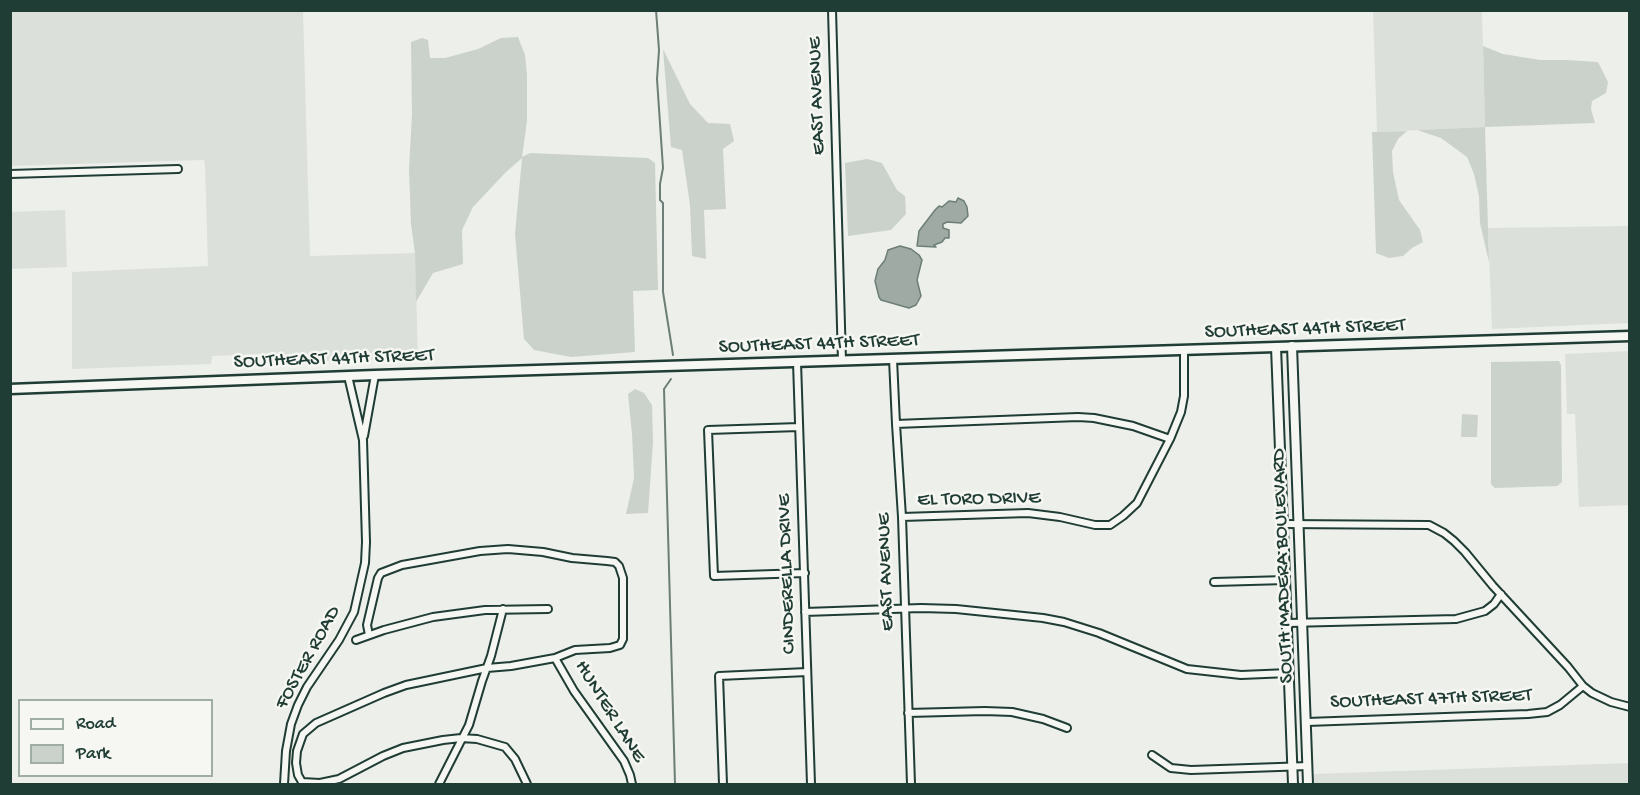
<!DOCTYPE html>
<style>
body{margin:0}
#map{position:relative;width:1640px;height:795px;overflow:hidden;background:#edefea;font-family:"Gochi Hand",sans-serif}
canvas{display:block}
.frame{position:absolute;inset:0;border:12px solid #1f3d34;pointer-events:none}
.legend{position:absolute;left:18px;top:699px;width:195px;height:78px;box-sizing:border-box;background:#f6f6f2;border:2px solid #a0aca6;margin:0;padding:8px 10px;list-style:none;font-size:18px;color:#1f3d34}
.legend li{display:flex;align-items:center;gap:12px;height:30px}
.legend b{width:30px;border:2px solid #a0aca6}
</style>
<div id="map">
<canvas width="1640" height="795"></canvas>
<div class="frame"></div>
<ul class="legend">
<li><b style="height:8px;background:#f6f6f2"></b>Road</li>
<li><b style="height:16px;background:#cbd2cc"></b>Park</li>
</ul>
</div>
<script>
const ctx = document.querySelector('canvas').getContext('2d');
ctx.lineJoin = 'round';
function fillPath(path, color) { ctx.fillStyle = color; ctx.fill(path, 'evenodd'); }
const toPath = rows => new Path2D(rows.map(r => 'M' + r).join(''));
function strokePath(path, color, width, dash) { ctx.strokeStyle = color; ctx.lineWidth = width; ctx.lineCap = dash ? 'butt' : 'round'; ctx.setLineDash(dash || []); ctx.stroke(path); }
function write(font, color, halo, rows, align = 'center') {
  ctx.font = font + ' "Gochi Hand",sans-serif'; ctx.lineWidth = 5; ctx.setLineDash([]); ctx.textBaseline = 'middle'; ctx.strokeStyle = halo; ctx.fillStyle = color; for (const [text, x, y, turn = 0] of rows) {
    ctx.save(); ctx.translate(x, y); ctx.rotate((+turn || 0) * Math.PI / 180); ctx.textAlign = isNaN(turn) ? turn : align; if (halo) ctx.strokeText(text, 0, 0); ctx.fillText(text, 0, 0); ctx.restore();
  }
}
const built = toPath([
 [10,11,303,11,310,256,415,253,418,358,264,363,264,354,212,356,211,364,72,369,72,272,208,266,205,166,204,160,11,166],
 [1373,11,1482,11,1485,127,1377,132],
 [65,210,67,267,11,269,11,212],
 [1629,226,1629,323,1492,329,1488,228],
 [1629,351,1629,505,1579,507,1575,414,1567,414,1565,354],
 [1629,763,1629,784,1314,784,1314,774]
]);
const green = toPath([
 [518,37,525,55,527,75,527,121,522,157,530,153,648,158,655,163,658,290,633,291,635,352,571,357,534,350,524,339,515,234,522,158,506,172,473,207,462,230,463,264,433,273,416,302,415,253,411,224,409,169,412,114,411,42,422,38,428,40,430,58,445,58,478,49,501,38],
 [1483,46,1503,54,1540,60,1566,60,1598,62,1608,82,1606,93,1592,101,1591,109,1595,123,1485,127,1489,262,1480,223,1479,196,1474,174,1467,157,1441,138,1417,130,1485,127],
 [663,49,690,104,708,123,730,124,734,141,723,149,726,209,704,210,706,259,692,256,690,205,682,150,671,147],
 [1407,131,1398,139,1392,151,1393,172,1399,200,1420,230,1423,242,1412,248,1403,256,1389,258,1376,253,1372,132],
 [867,159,882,163,897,190,905,196,906,214,891,230,848,236,845,163],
 [1559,361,1561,365,1562,482,1557,486,1495,488,1491,484,1491,362],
 [635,389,644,393,652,405,653,442,648,513,626,514,634,478,632,434,628,394],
 [1462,414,1478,415,1477,437,1461,437]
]);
const water = toPath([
 [958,198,964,201,967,207,968,216,961,223,947,222,943,224,943,228,949,230,949,238,945,238,942,242,934,245,936,247,917,246,919,231,935,210,939,206,942,207,949,201,956,202,958,198],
 [900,246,911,249,919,255,922,260,917,280,921,296,916,305,909,308,881,300,879,297,875,281,878,269,885,260,888,250,900,246]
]);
const stream = toPath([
 [656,10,659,50,657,79,663,168,660,184,660,200,663,203,663,292,673,355],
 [671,379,664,389,675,784]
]);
const minor = toPath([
 [832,10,842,361],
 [10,174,178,169],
 [893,359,896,424,902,517,911,784],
 [797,362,811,784],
 [896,424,1078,417,1094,418,1133,426,1170,439],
 [799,427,708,430,714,576,805,573],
 [364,436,375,375],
 [902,517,1028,513,1060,517,1095,525,1110,525,1123,516,1137,503,1170,439,1181,412,1184,396,1184,350],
 [1284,524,1429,525,1444,533,1454,541,1465,552,1493,586,1568,667,1583,686,1592,693,1611,702,1630,707],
 [1214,582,1286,580],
 [805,612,921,608,956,609,1043,618,1064,622,1099,633,1187,669,1241,675,1289,673],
 [1288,623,1456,619,1485,611,1494,604,1501,594],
 [369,635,367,625,378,578,381,573,402,565,480,551,508,549,543,552,572,558,607,561,615,562,619,566,623,578,623,639,620,645,610,648,575,650,555,658,511,666,487,668,406,685,384,693,316,723,303,734,297,751,296,763,298,775,302,782,320,783,339,779,383,756,403,748,443,740,461,738,477,739,505,747,515,759,527,784],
 [356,640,384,630,433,617,485,610,548,609],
 [555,658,574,691,624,761,630,775,632,784],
 [908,713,985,711,1012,712,1043,719,1067,728],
 [1307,722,1528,714,1547,712,1560,705,1583,686],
 [1152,755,1171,768,1191,770,1308,766],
 [284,784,286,751,291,724,298,705,307,687,339,640,354,612,365,563,366,542,363,440,348,376],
 [439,784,469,725,482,681,491,656,503,609],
 [723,784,719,676,807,672]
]);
const tertiary = toPath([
 [1292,346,1308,784],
 [1276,347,1293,784]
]);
const secondary = toPath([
 [10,389,375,375,1630,336]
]);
const streetNames = [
 ["EAST AVENUE",818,96,-92],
 ["SOUTHEAST 44TH STREET",1305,330,-2],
 ["SOUTHEAST 44TH STREET",819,345,-2],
 ["SOUTHEAST 44TH STREET",334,360,-2],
 ["EL TORO DRIVE",979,500,-1],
 ["SOUTH MADERA BOULEVARD",1284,566,-92],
 ["EAST AVENUE",887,572,-92],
 ["CINDERELLA DRIVE",788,574,-92],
 ["FOSTER ROAD",309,658,-61],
 ["SOUTHEAST 47TH STREET",1431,700,-2],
 ["HUNTER LANE",609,712,58]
];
fillPath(built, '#dce0db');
fillPath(green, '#cbd2cc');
fillPath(water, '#9faaa4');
strokePath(water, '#6c7e77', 1.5);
strokePath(stream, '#6c7e77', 2);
strokePath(minor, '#1f3d34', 10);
strokePath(tertiary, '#1f3d34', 12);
strokePath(secondary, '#1f3d34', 13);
strokePath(minor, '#f6f6f2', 6);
strokePath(tertiary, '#f6f6f2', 8);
strokePath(secondary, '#f6f6f2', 8);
write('20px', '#1f3d34', '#f6f6f2', streetNames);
</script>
